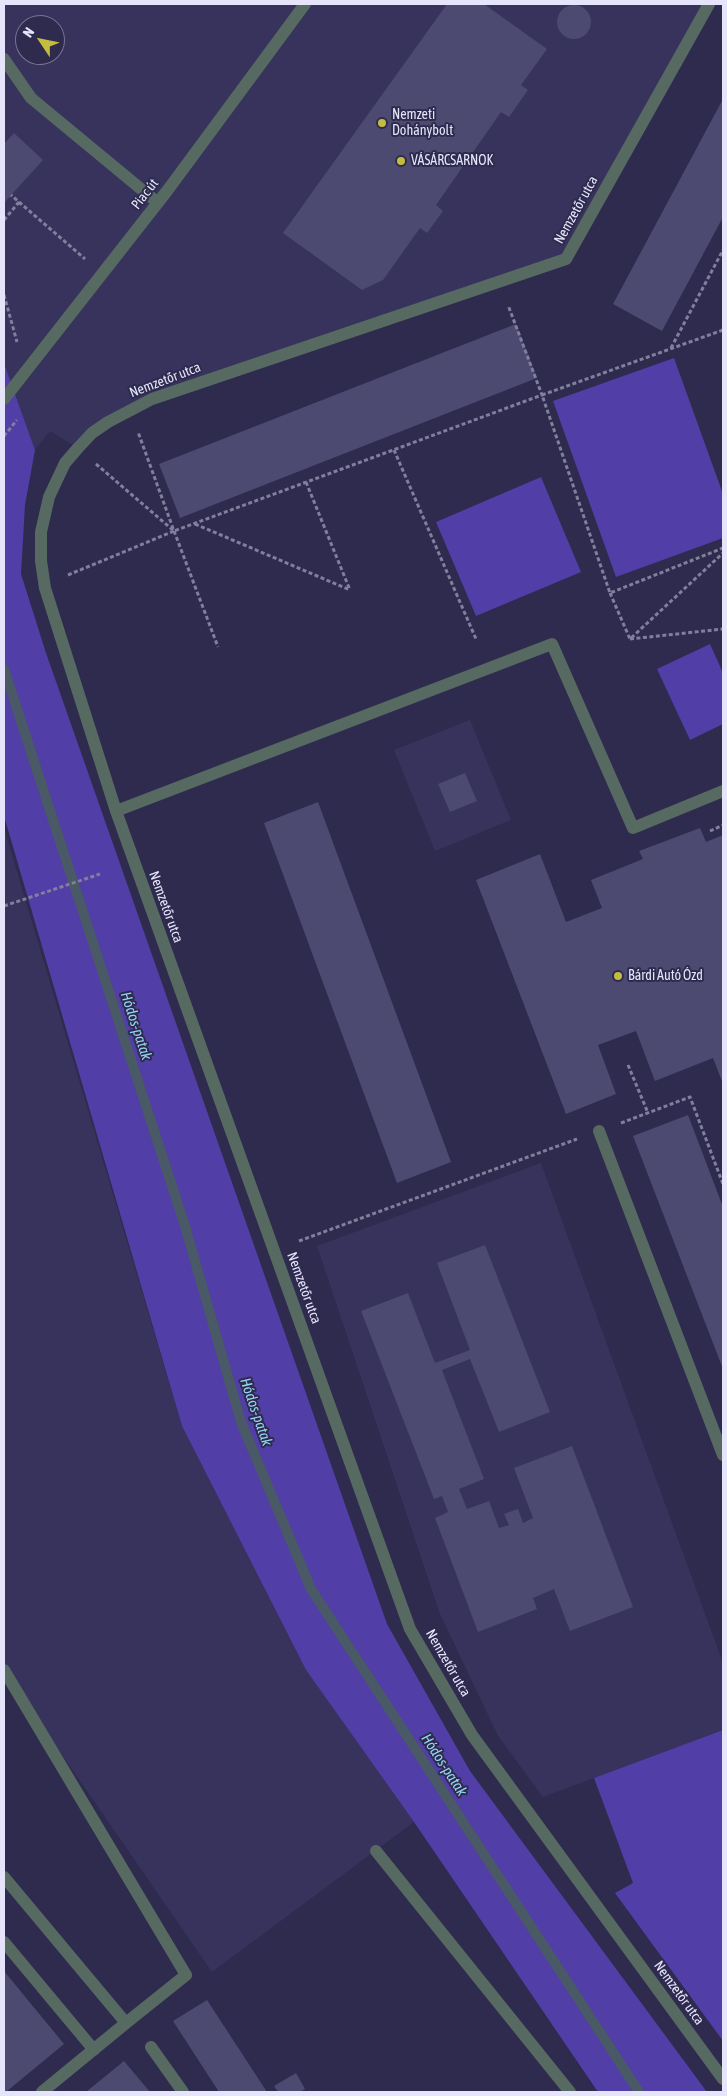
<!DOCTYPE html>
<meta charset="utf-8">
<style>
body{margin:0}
#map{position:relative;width:727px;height:2096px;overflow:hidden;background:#2e2b4e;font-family:"Asap Condensed",sans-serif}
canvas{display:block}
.frame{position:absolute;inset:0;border:5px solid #e5e4fb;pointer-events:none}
.north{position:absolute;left:15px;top:15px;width:50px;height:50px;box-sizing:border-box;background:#2e2b4e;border:1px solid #777593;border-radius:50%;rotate:304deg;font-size:14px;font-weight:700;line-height:20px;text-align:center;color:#e5e4fb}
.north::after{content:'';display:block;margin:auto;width:18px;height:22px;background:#c4bc3e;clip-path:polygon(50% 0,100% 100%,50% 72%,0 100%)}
</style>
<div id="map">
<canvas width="727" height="2096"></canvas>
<div class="frame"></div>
<div class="north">N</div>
</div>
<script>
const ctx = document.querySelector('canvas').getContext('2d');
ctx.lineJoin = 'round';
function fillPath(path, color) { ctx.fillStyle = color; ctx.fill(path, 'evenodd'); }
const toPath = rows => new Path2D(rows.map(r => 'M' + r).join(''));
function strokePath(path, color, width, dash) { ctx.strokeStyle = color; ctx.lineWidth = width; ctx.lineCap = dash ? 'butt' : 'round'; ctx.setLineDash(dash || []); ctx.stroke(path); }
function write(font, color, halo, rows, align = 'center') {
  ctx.font = font + ' "Asap Condensed",sans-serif'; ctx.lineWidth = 4; ctx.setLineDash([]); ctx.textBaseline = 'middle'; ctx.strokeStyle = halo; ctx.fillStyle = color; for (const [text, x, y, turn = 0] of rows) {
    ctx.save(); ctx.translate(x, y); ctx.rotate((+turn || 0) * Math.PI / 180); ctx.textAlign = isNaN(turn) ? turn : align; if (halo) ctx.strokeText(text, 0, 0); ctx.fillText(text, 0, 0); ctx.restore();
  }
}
const built = toPath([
 [4,4,709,4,566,259,152,399,78,448,50,431,35,450,4,363],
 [25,25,55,25,55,55,25,55],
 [470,720,511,820,435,851,394,750],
 [4,828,182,1426,306,1670,414,1822,212,1972,4,1671],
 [541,1163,723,1663,723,1730,543,1797,498,1736,440,1614,317,1246]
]);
const green = toPath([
 [674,358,723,494,723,538,616,577,553,401],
 [4,363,35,450,25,505,21,574,46,653,387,1624,470,1771,707,2092,598,2092,414,1822,306,1670,182,1426,4,816],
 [541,477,581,572,476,616,436,522],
 [710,644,723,673,723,724,690,740,657,669],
 [723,1730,723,2041,615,1893,633,1883,594,1778]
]);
const stream = toPath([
 [4,669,185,1226,241,1422,311,1589,639,2092]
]);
const building = toPath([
 [447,4,484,4,547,49,521,85,528,90,509,117,501,112,436,205,443,211,427,233,420,228,383,280,362,290,283,233],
 '557 22a17 17 0 1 1 34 0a17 17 0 1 1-34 0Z',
 [723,99,723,217,662,331,613,304],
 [14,133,43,160,4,203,4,144],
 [516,324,537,378,180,518,159,464],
 [465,773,477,801,450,812,438,784],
 [318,802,451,1162,397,1183,264,823],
 [700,828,706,842,723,835,723,1084,713,1058,655,1081,636,1031,598,1045,616,1094,566,1114,476,880,540,854,566,922,602,908,591,880,643,859,639,851],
 [688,1115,723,1207,723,1369,633,1136],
 [485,1245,550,1412,499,1432,470,1359,442,1370,484,1479,459,1489,467,1509,489,1501,499,1528,509,1525,504,1514,518,1509,523,1523,533,1518,514,1468,572,1446,633,1607,570,1631,554,1589,533,1598,537,1609,478,1632,435,1518,448,1512,442,1496,434,1499,361,1311,408,1293,435,1363,470,1350,437,1263],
 [4,1971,64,2044,6,2092,4,2092],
 [207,2000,267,2092,219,2092,173,2021],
 [124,2061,150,2092,86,2092],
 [296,2073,305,2089,300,2092,278,2092,274,2086]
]);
const path = toPath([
 [19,202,85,259],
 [4,220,19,202,11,195],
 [4,295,17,342],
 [723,330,542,395,610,593,723,548],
 [671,348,723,250],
 [4,436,17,420],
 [394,450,476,639],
 [96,464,174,531,542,395,508,305],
 [306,482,350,590],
 [195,524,350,590],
 [174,531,218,647],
 [68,575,174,531,138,432],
 [610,593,630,639,723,553],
 [630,639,723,629],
 [710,831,723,825],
 [4,906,100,874],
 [628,1065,648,1113],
 [621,1123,690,1097,723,1184],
 [299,1241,577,1139]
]);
const minor = toPath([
 [709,4,566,259,152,399,108,422,92,433,78,448,65,463,56,482,49,497,41,532,41,561,45,588,116,811,410,1629,472,1735,723,2079],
 [4,59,31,98,158,203],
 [4,399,167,191,305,4],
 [116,811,552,644,633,828,723,791],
 [599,1131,723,1455],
 [4,1670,186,1975,126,2023],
 [376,1851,570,2092],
 [4,1877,126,2023,42,2092],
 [4,1942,94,2050],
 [151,2047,183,2092]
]);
const markers = [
 [382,123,5,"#c4bc3e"],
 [401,161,5,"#c4bc3e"],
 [618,976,5,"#c4bc3e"]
];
const poiNames = [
 ["Nemzeti",392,115],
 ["Dohánybolt",392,131],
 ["VÁSÁRCSARNOK",411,161],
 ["Bárdi Autó Ózd",628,976]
];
const streetNames = [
 ["Piac út",145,194,-52],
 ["Nemzetőr utca",576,210,-61],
 ["Nemzetőr utca",165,380,-21],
 ["Nemzetőr utca",166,907,70],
 ["Nemzetőr utca",304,1288,70],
 ["Nemzetőr utca",448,1663,60],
 ["Nemzetőr utca",679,1993,54]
];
const waterNames = [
 ["Hódos-patak",136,1026,72],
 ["Hódos-patak",256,1412,71],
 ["Hódos-patak",444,1765,57]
];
fillPath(built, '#37335c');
fillPath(green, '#513ea6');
strokePath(stream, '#4a5966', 10);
fillPath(building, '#4c4a70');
strokePath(path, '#817f9c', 3, [4, 2.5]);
strokePath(minor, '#566a61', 12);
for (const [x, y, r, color] of markers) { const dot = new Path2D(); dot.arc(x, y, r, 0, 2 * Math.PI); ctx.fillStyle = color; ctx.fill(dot); strokePath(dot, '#2e2b4e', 2); }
write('14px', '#e5e4fb', '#2e2b4e', poiNames, 'left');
write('14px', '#e5e4fb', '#2e2b4e', streetNames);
write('italic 15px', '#93d5f1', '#2e2b4e', waterNames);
</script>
